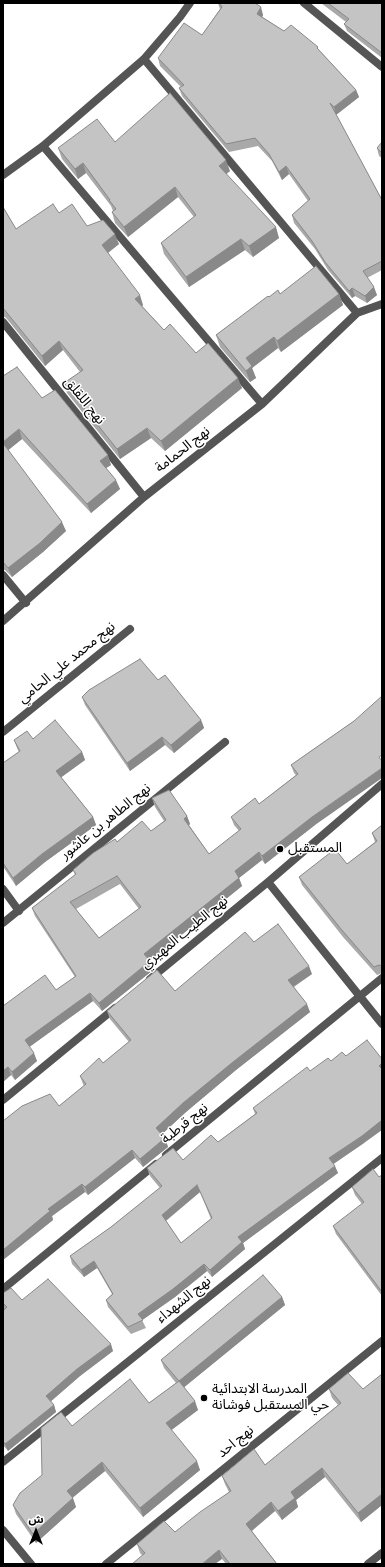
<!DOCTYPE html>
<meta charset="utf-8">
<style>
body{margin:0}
#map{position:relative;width:385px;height:1567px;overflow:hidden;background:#fff;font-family:"Titillium Web","Noto Sans Arabic",sans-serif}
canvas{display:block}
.frame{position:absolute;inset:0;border:4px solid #000;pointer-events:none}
.north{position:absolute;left:16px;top:1511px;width:40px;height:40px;-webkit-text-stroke:3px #fff;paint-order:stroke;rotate:0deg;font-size:11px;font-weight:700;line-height:16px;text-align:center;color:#000}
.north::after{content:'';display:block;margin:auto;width:14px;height:18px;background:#000;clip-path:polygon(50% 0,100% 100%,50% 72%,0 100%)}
</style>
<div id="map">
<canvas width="385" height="1567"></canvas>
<div class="frame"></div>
<div class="north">ش</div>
</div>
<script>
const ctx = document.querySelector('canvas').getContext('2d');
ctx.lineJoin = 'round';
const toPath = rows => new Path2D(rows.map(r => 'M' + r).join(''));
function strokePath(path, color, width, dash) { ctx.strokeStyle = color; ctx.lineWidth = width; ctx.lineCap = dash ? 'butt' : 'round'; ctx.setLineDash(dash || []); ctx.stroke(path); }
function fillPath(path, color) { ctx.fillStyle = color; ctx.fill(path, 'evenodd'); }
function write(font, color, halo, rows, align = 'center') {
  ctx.font = font + ' "Titillium Web","Noto Sans Arabic",sans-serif'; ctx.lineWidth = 3; ctx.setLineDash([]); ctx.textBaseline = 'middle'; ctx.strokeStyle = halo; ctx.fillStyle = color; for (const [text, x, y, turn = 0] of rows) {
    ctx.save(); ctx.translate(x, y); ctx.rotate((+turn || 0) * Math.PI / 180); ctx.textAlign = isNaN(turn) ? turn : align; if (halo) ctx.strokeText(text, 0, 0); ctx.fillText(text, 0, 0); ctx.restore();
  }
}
const street = toPath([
 [304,3,382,67],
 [144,59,357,313],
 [43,146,262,404],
 [3,175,43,146,144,59,180,17,190,3],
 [3,322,144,497],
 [3,575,26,603],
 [3,621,144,497,262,404,357,313,382,304],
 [3,732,130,629],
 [268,882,382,1024],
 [3,889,19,911],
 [3,923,225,742],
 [150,979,268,882,382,784],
 [3,1100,115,1008],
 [166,1155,382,978],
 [3,1289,156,1164],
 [3,1462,382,1158],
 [3,1530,31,1564],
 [106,1564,382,1341],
 [368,1564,382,1553]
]);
const wall = toPath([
 [218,3,255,3,263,15,262,17,284,31,320,51,356,90,359,97,336,115,335,113,382,200,382,270,367,278,377,295,367,303,355,296,352,298,328,270,315,249,294,223,292,215,308,201,289,174,282,180,272,161,258,146,229,152,182,96,179,88,181,87,160,66,158,58,202,35,220,9],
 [321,3,382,3,382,58,347,31,344,24,346,22],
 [115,142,230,171,226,174,279,238,253,257,245,250,189,287,164,254,161,243,194,217,178,197,128,237,115,223,112,212,113,211,111,206,86,173,78,179,62,159,58,148],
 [382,142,382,158,379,156,377,148],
 [3,207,16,229,59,213,87,226,119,244,108,253,143,305,142,306,164,330,196,353,242,388,165,451,151,438,120,459,67,393,64,383,80,372,63,350,45,366,7,319,5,317,3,317],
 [280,294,339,294,343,305,281,352,278,348,252,368,256,378,250,382,220,347,216,335,269,297],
 [3,376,42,398,111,465,106,468,120,489,91,513,22,439,8,450,66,531,43,552,12,577,5,570,3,570],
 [158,680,201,720,204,728,174,753,165,745,130,771,85,705,82,697],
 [354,721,315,825,265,864,262,860,239,878,242,886,149,961,153,970,102,1011,93,1001,29,1047,37,1061,15,1080,11,1075,3,1082,3,1006,56,990,75,977,35,916,32,908,75,875,73,870,117,842,151,831,164,821,155,807,152,798,187,816,190,824,189,825,209,854,239,831,234,825,231,817,259,804,296,775,294,773,291,765],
 [120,884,139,909,99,938,76,909],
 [33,739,82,752,85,760,61,777,93,817,96,825,45,862,16,886,4,868,3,868,3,763,19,752,17,748,14,740],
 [382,825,382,973,377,975,343,937,302,885,299,877,347,864,375,842,372,833],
 [254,942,312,974,294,987,310,1012,236,1070,186,1112,162,1134,165,1138,168,1147,143,1167,135,1158,88,1195,85,1192,52,1216,53,1220,3,1260,3,1121,59,1106,84,1086,83,1084,80,1076,103,1063,129,1042,110,1019,107,1011,175,991],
 [253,1108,364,1143,333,1164,338,1173,243,1243,245,1249,212,1277,207,1271,175,1297,142,1320,146,1328,131,1334,108,1307,106,1300,112,1294,97,1268,84,1277,72,1264,70,1256,111,1227,160,1188,150,1176,147,1168,183,1160,218,1142,255,1114],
 [200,1192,211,1219,181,1243,166,1221],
 [382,1175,382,1296,336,1234,333,1226,362,1204,355,1195,352,1187,379,1177],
 [3,1293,22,1300,113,1351,80,1376,51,1401,54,1405,56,1412,8,1451,3,1445,3,1311,5,1310,3,1308],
 [282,1297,285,1305,184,1387,198,1410,171,1430,200,1470,143,1517,105,1471,72,1497,76,1507,36,1543,16,1514,13,1505,42,1475,72,1426,149,1403,176,1383,164,1368,161,1360],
 [382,1374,382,1505,361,1522,325,1477,296,1500,298,1507,282,1520,275,1511,252,1531,277,1564,226,1564,222,1559,142,1555,140,1553,137,1544,175,1532,229,1492,225,1484,222,1476,265,1465,338,1405,332,1398,329,1389,363,1389]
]);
const shadedWall = toPath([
 [261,7,263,15,260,22,257,14],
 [356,90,359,97,336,115,334,107],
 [226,160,230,171,223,177,219,166],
 [83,163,86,173,78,179,75,169],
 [286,166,289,174,282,180,279,172],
 [175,187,178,197,128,237,124,227],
 [276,227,279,238,253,257,249,246],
 [115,234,119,244,105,255,102,245],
 [241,239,245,250,189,287,186,277],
 [374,287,377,295,367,303,365,296],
 [352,288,355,296,352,298,349,291],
 [339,294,343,305,281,352,277,341],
 [140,295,143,305,139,309,135,299],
 [274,337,278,348,252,368,256,378,250,382,246,371,246,358],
 [59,341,63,350,45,366,42,356],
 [238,378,242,388,165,451,161,441],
 [147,428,151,438,120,459,117,449],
 [19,429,22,439,6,452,3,442],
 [108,455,111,465,103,470,100,461],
 [116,480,120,489,91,513,87,504],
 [62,522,66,531,43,552,12,577,8,568],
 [201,720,204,728,174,753,171,745],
 [162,737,165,745,130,771,127,763],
 [82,752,85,760,59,779,56,771],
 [382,768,382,778,315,825,265,864,262,856,312,817],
 [187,816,190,824,187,827,184,819],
 [93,817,96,825,45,862,16,886,13,878,42,854],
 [259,852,262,860,239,878,242,886,147,963,144,954,235,871],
 [150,961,153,970,102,1011,99,1003],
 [309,966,312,974,291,988,288,980],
 [90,993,93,1001,28,1048,25,1040],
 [307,1004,310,1012,236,1070,186,1112,159,1137,156,1128,183,1103,233,1062],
 [34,1053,37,1061,15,1080,12,1072],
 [382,1063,382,1072,379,1066],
 [8,1067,11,1075,3,1082,3,1071],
 [382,1120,382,1130,364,1143,332,1165,329,1158],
 [165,1138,168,1147,143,1167,140,1159],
 [132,1150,135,1158,88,1195,85,1187],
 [335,1166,338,1173,243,1243,245,1249,212,1277,210,1270,238,1237],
 [82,1184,85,1192,52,1216,53,1220,3,1260,3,1250,48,1209],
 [197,1185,200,1192,164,1222,162,1215],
 [94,1261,97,1268,84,1277,81,1270],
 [204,1264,207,1271,175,1297,141,1321,138,1314],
 [282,1297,285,1305,182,1389,179,1381],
 [111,1344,113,1351,80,1376,49,1403,46,1396,77,1369],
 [195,1401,198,1410,169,1432,166,1423],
 [54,1405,56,1412,8,1451,5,1444],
 [197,1461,200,1470,143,1517,140,1508],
 [102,1462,105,1471,70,1500,67,1491],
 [322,1468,325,1477,296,1500,298,1507,282,1520,278,1511,291,1492],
 [382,1494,382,1505,361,1522,358,1513],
 [73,1498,76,1507,36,1543,33,1534],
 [271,1502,275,1511,250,1532,246,1524],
 [219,1550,222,1559,215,1564,202,1564]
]);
const building = toPath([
 [219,3,255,3,261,7,257,14,284,31,291,25,318,47,317,48,356,90,334,107,330,103,382,200,382,261,363,271,374,287,365,296,352,288,349,291,325,262,312,241,292,215,310,199,286,166,279,172,269,154,255,138,226,144,179,88,184,85,158,58,184,23,202,35,222,7,219,3],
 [328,3,382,3,382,53,344,24,349,19,328,3],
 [170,93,226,160,219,166,276,227,249,246,241,239,186,277,161,243,196,215,175,187,124,227,112,212,116,209,109,200,110,200,83,163,75,169,58,148,97,119,115,142,170,93],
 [382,142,382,153,377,148,382,142],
 [53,204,59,213,72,204,87,226,103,220,115,234,102,245,140,295,135,299,164,330,170,324,196,353,208,343,238,378,161,441,147,428,117,449,64,383,83,370,59,341,42,356,3,308,3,207,16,229,53,204],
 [316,266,339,294,277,341,274,337,246,358,252,366,246,371,216,335,268,296,269,297,278,290,280,294,316,266],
 [17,367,42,398,55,390,108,455,100,461,116,480,87,504,19,429,3,442,3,376,17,367],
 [3,443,62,522,40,543,8,568,3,562,3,443],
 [140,659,158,680,165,675,201,720,171,745,162,737,127,763,82,697,89,690,140,659],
 [382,696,382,755,379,757,382,761,382,768,312,817,262,856,259,852,235,871,239,878,144,954,150,961,99,1003,90,993,25,1040,34,1053,12,1072,8,1067,3,1071,3,1006,45,975,56,990,76,976,32,908,76,874,73,870,93,853,115,839,117,842,142,821,151,831,166,820,152,798,169,790,187,816,184,819,209,854,241,829,231,817,255,798,259,804,298,774,291,765,354,721,382,696],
 [117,876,141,907,99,938,70,902,117,876],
 [55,720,82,752,56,771,93,817,42,854,13,878,3,863,3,763,20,751,14,740,27,731,33,739,55,720],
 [382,825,382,966,379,965,374,967,341,929,299,877,335,849,347,864,377,841,372,833,382,825],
 [278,924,309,966,288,980,307,1004,233,1062,183,1103,156,1128,165,1138,140,1159,132,1150,85,1187,82,1184,48,1209,50,1211,3,1250,3,1121,22,1106,50,1094,59,1106,86,1084,80,1076,99,1058,103,1063,131,1040,107,1011,157,970,175,991,245,932,254,942,278,924],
 [367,1040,382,1059,382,1063,379,1066,382,1069,382,1120,362,1136,329,1158,335,1166,238,1237,242,1242,210,1270,204,1264,173,1289,138,1314,143,1320,128,1327,106,1300,113,1294,94,1261,81,1270,70,1256,111,1227,162,1186,147,1168,173,1148,183,1160,211,1135,218,1142,257,1113,253,1108,307,1067,310,1071,328,1058,331,1061,342,1052,346,1056,367,1040],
 [197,1185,212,1218,181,1243,162,1215,197,1185],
 [373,1169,379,1177,382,1175,382,1292,333,1226,364,1202,352,1187,373,1169],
 [263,1275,282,1297,179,1381,161,1360,263,1275],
 [48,1279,111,1344,77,1369,46,1396,54,1405,5,1444,3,1441,3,1311,7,1307,3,1303,3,1293,11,1288,22,1300,48,1279],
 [348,1373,363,1389,382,1374,382,1494,358,1513,322,1468,291,1492,295,1498,278,1511,271,1502,246,1524,277,1564,230,1564,219,1550,202,1564,132,1564,145,1553,137,1544,164,1521,175,1532,200,1512,231,1491,222,1476,254,1449,265,1465,341,1403,329,1389,348,1373],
 [130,1379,149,1403,179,1381,195,1401,166,1423,197,1461,140,1508,102,1462,67,1491,73,1498,33,1534,13,1505,20,1493,42,1475,41,1428,61,1412,72,1426,130,1379]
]);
const markers = [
 [280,849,4,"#000"],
 [204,1398,4,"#000"]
];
const streetNames = [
 ["نهج اللقلق",84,401,51],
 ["نهج الحمامة",183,450,-38],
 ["نهج محمد علي الحامي",67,663,-39],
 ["نهج الطاهر بن عاشور",106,822,-39],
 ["نهج الطيب المهيري",185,933,-39],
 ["نهج قرطبة",185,1124,-39],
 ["نهج الشهداء",184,1300,-39],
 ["نهج احد",236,1442,-39]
];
const poiNames = [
 ["المستقبل",288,849],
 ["المدرسة الابتدائية",212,1390],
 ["حي المستقبل فوشانة",212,1406]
];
strokePath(street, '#555', 8);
fillPath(wall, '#a9a9a9');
fillPath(shadedWall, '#898989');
fillPath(building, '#c4c4c4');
strokePath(building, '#898989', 1);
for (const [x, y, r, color] of markers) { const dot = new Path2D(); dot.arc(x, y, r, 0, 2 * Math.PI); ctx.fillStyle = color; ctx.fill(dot); strokePath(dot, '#fff', 1.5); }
write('14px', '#000', '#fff', streetNames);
write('14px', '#000', '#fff', poiNames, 'left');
</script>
